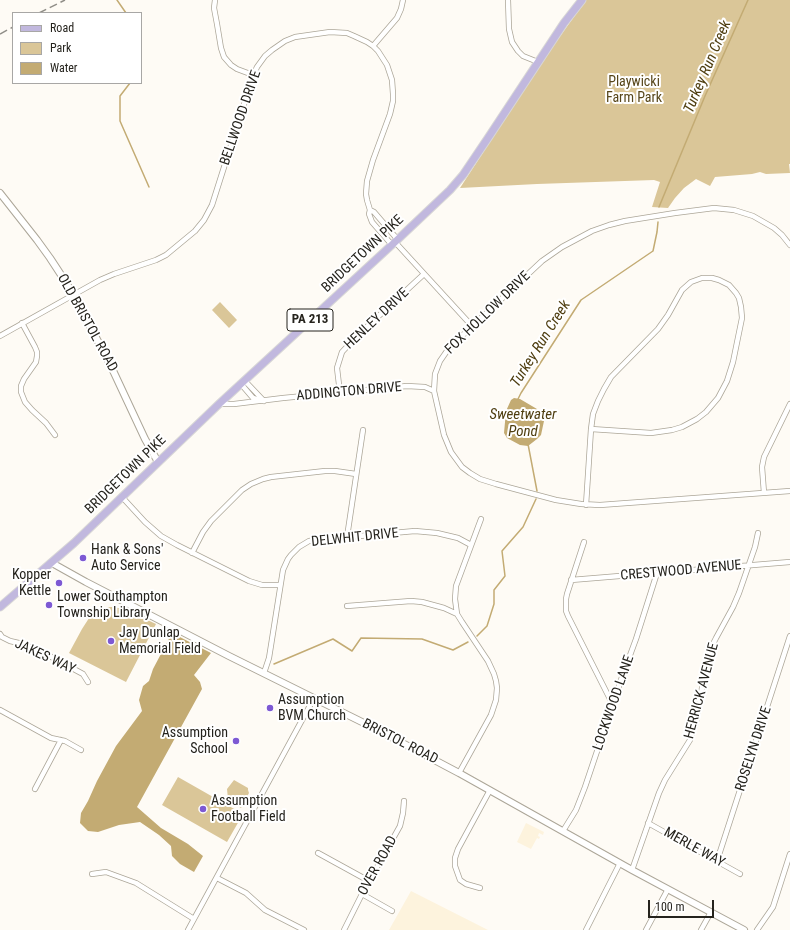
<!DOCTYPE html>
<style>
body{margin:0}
#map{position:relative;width:790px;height:930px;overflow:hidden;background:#fefbf5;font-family:"Roboto Condensed",sans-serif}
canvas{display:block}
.legend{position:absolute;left:12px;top:12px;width:130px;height:72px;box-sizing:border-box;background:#fff;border:1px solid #a8a7a5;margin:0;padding:5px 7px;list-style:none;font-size:12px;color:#25231d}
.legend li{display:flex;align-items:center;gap:8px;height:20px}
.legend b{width:20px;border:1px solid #a8a7a5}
.scale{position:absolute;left:648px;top:900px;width:66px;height:18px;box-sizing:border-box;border:2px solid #25231d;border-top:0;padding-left:5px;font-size:12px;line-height:14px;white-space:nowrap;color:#25231d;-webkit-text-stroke:3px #fff;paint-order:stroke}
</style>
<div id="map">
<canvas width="790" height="930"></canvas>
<ul class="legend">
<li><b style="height:5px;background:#c1b8de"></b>Road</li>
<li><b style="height:11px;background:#dac698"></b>Park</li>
<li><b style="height:11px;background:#c3ab73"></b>Water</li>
</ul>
<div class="scale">100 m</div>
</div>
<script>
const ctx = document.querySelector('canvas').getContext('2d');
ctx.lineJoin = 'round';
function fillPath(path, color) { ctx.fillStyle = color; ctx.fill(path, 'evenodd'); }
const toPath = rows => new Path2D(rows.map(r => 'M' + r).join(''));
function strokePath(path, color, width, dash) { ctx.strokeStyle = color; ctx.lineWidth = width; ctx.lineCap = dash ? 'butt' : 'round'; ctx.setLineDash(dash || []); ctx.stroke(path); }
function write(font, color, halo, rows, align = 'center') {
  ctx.font = font + ' "Roboto Condensed",sans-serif'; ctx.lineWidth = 4; ctx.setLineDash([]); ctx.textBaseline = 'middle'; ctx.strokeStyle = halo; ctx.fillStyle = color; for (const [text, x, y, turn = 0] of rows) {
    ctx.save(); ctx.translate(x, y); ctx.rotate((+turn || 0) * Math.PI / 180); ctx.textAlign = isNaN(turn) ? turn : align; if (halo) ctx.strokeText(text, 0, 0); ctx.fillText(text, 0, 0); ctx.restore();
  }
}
const built = toPath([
 [526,823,544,832,543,835,539,833,538,836,540,837,539,839,537,838,531,849,517,842],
 [411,891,488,930,389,930]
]);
const green = toPath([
 [586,0,790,0,790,164,789,164,790,173,766,174,760,172,752,174,715,177,710,186,696,179,684,188,675,198,668,208,652,207,660,182,654,180,537,184,460,188,543,60],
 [220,302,237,320,229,328,212,310],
 [109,607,114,607,122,609,139,616,156,624,126,682,69,653,82,629,91,615,99,610],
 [178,777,243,814,227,842,162,805],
 [234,780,248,788,248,790,249,793,241,808,228,799,227,789]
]);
const water = toPath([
 [514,398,520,399,537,409,542,414,544,421,541,435,537,439,528,446,520,445,507,438,504,433,506,411,511,400],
 [172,633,211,653,194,675,200,682,202,689,137,807,161,828,188,844,203,856,194,872,180,864,172,856,171,846,159,835,140,822,119,825,98,832,88,831,80,823,81,813,88,801,97,781,116,746,142,711,139,700,143,686,149,681,153,669]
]);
const stream = toPath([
 [117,0,126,13],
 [141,48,141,51],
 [130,83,120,96,120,121,149,187],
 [659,207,705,96,748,0],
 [518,399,521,393,581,300,653,251,657,232,658,222],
 [528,444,537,491],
 [477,636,487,626,494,604,494,590,505,576,502,551,523,527,536,499],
 [274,664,333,639,352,651,361,638,422,639,453,650,468,642]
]);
const street = toPath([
 [215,0,214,8,217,24,221,48,224,57,231,65,237,69,253,75],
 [508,0,509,29,512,42,518,51,523,56,538,62],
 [373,46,397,18,401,9,403,0],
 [370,210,374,212,398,240],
 [395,242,472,326],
 [790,245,782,235,774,228,753,216,734,210,714,208,675,213,625,221,609,225,592,231,562,247,542,261,449,348,440,361,435,374,434,391,444,435,451,452,462,467,470,473,480,479,496,484,556,500,581,504,600,505,790,491],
 [702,278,712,278,719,280,729,285,736,293,739,298,741,307,742,318,733,362,727,381,718,398,706,412,697,419,682,427,672,430,651,433,591,429,593,414,598,401,604,389,611,377,658,329,668,315,682,290,691,282,702,278],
 [22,323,35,347,37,352,37,356,36,362,24,379,21,386,21,392,25,402,32,410,46,423,55,435],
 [0,336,100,280,114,274,156,260,166,255,195,231,204,220,212,205,246,98,252,78,257,67,265,56,272,50,285,41,295,37,330,32,347,33,354,36,367,42,373,46,378,51,387,65,392,80,393,94,393,101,390,114,373,160,367,181,366,194,367,200,370,210,369,214,372,222,392,245],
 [245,381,264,401],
 [241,384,253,398,259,400],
 [340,393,337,368,342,352,357,336,424,274],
 [219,404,234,404,283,398,407,386,425,387,434,391],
 [764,493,762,467,764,457,790,404],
 [122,497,145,522,161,536,177,545,249,581,262,585,280,585],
 [586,505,591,429],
 [347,537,363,430],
 [584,542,567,594,566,599,566,611,568,616,613,705],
 [192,553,203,532,211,521,242,490,251,484,263,479,271,477,325,471,335,471,356,474],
 [571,580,790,562],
 [347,606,411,601,422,602,444,608,457,614],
 [0,634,2,637,10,641,23,644,44,653,83,674,88,682],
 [264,673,269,658,283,570,288,559,291,555,299,547,309,541,315,540,415,531,437,533,458,538,471,545],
 [0,710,51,738,65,741,81,750],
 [459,773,491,715,496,700,497,688,496,681,494,674,488,661,462,622,457,614,455,599,456,586,481,519],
 [35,789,61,740],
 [648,823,740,874],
 [563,831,576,810,585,787,622,677,636,639,657,573],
 [318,853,369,881],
 [717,861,790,636],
 [632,870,659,793,665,780,690,740,696,722,706,665,709,652,716,638,733,607,739,593,755,547,758,533],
 [92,874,106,872,136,883,194,919],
 [217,878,246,893,265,910,304,930],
 [480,888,466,884,460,880,455,866,455,858,458,849,490,790],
 [362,894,392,911],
 [188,930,314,698],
 [344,930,362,894,400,826,403,813,404,801],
 [586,930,620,863],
 [646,930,668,889],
 [701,930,711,912],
 [757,930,773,907,790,854]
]);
const secondary = toPath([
 [0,193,37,240,50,258,67,284,92,330,109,362,145,439,158,462],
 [52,563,86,582,229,656,372,727,459,773,632,870,744,930]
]);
const primary = toPath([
 [0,607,74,543,219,404,395,242,450,190,463,175,488,138,564,23,582,0]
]);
const rail = toPath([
 [39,13,65,0],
 [0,34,13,27]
]);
const markers = [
 [83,558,4,"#7d59d3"],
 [59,583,4,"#7d59d3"],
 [49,605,4,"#7d59d3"],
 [111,641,4,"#7d59d3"],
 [270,708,4,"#7d59d3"],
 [236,741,4,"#7d59d3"],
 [203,809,4,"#7d59d3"]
];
const shields = [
 [310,320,46]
];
const shieldNames = [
 ["PA 213",310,320]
];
const parkNames = [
 ["Playwicki",634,82],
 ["Farm Park",634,98]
];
const streetNames = [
 ["BELLWOOD DRIVE",241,118,-71],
 ["BRIDGETOWN PIKE",363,254,-43],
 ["FOX HOLLOW DRIVE",488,313,-44],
 ["HENLEY DRIVE",377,319,-43],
 ["OLD BRISTOL ROAD",87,323,61],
 ["ADDINGTON DRIVE",349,392,-5],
 ["BRIDGETOWN PIKE",126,475,-44],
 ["DELWHIT DRIVE",355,538,-6],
 ["CRESTWOOD AVENUE",681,571,-5],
 ["JAKES WAY",45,657,25],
 ["HERRICK AVENUE",702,691,-75],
 ["LOCKWOOD LANE",614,703,-71],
 ["BRISTOL ROAD",400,742,27],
 ["ROSELYN DRIVE",754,749,-72],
 ["MERLE WAY",694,848,29],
 ["OVER ROAD",378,866,-61]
];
const poiNames = [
 ["Hank & Sons'",91,550],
 ["Auto Service",91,566],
 ["Kopper",51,575,"right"],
 ["Kettle",51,591,"right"],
 ["Lower Southampton",57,597],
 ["Township Library",57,613],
 ["Jay Dunlap",119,633],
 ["Memorial Field",119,649],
 ["Assumption",278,700],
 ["BVM Church",278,716],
 ["Assumption",228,733,"right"],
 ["School",228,749,"right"],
 ["Assumption",211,801],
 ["Football Field",211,817]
];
const waterNames = [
 ["Turkey Run Creek",708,67,-67],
 ["Turkey Run Creek",541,344,-58],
 ["Sweetwater",523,415],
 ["Pond",523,432]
];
fillPath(built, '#fdf3dd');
fillPath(green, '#dac698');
fillPath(water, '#c3ab73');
strokePath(stream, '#c3ab73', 1.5);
strokePath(street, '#aca698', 6);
strokePath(secondary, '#aca698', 8);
strokePath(primary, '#d8d7d6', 9);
strokePath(street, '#fff', 4.5);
strokePath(secondary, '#fff', 6);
strokePath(primary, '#c1b8de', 7);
strokePath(rail, '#908e88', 1.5, [8, 4]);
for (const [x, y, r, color] of markers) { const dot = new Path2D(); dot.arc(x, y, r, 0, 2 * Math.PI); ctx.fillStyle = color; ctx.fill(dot); strokePath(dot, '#fff', 1.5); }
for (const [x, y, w] of shields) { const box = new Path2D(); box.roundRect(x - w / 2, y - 11, w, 22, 3); ctx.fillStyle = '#fff'; ctx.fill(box); strokePath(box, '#25231d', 1); }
write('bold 13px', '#25231d', null, shieldNames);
write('14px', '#57461a', '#fff', parkNames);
write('14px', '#25231d', '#fff', streetNames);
write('14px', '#25231d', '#fff', poiNames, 'left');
write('italic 15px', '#4f3e10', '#fff', waterNames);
</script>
